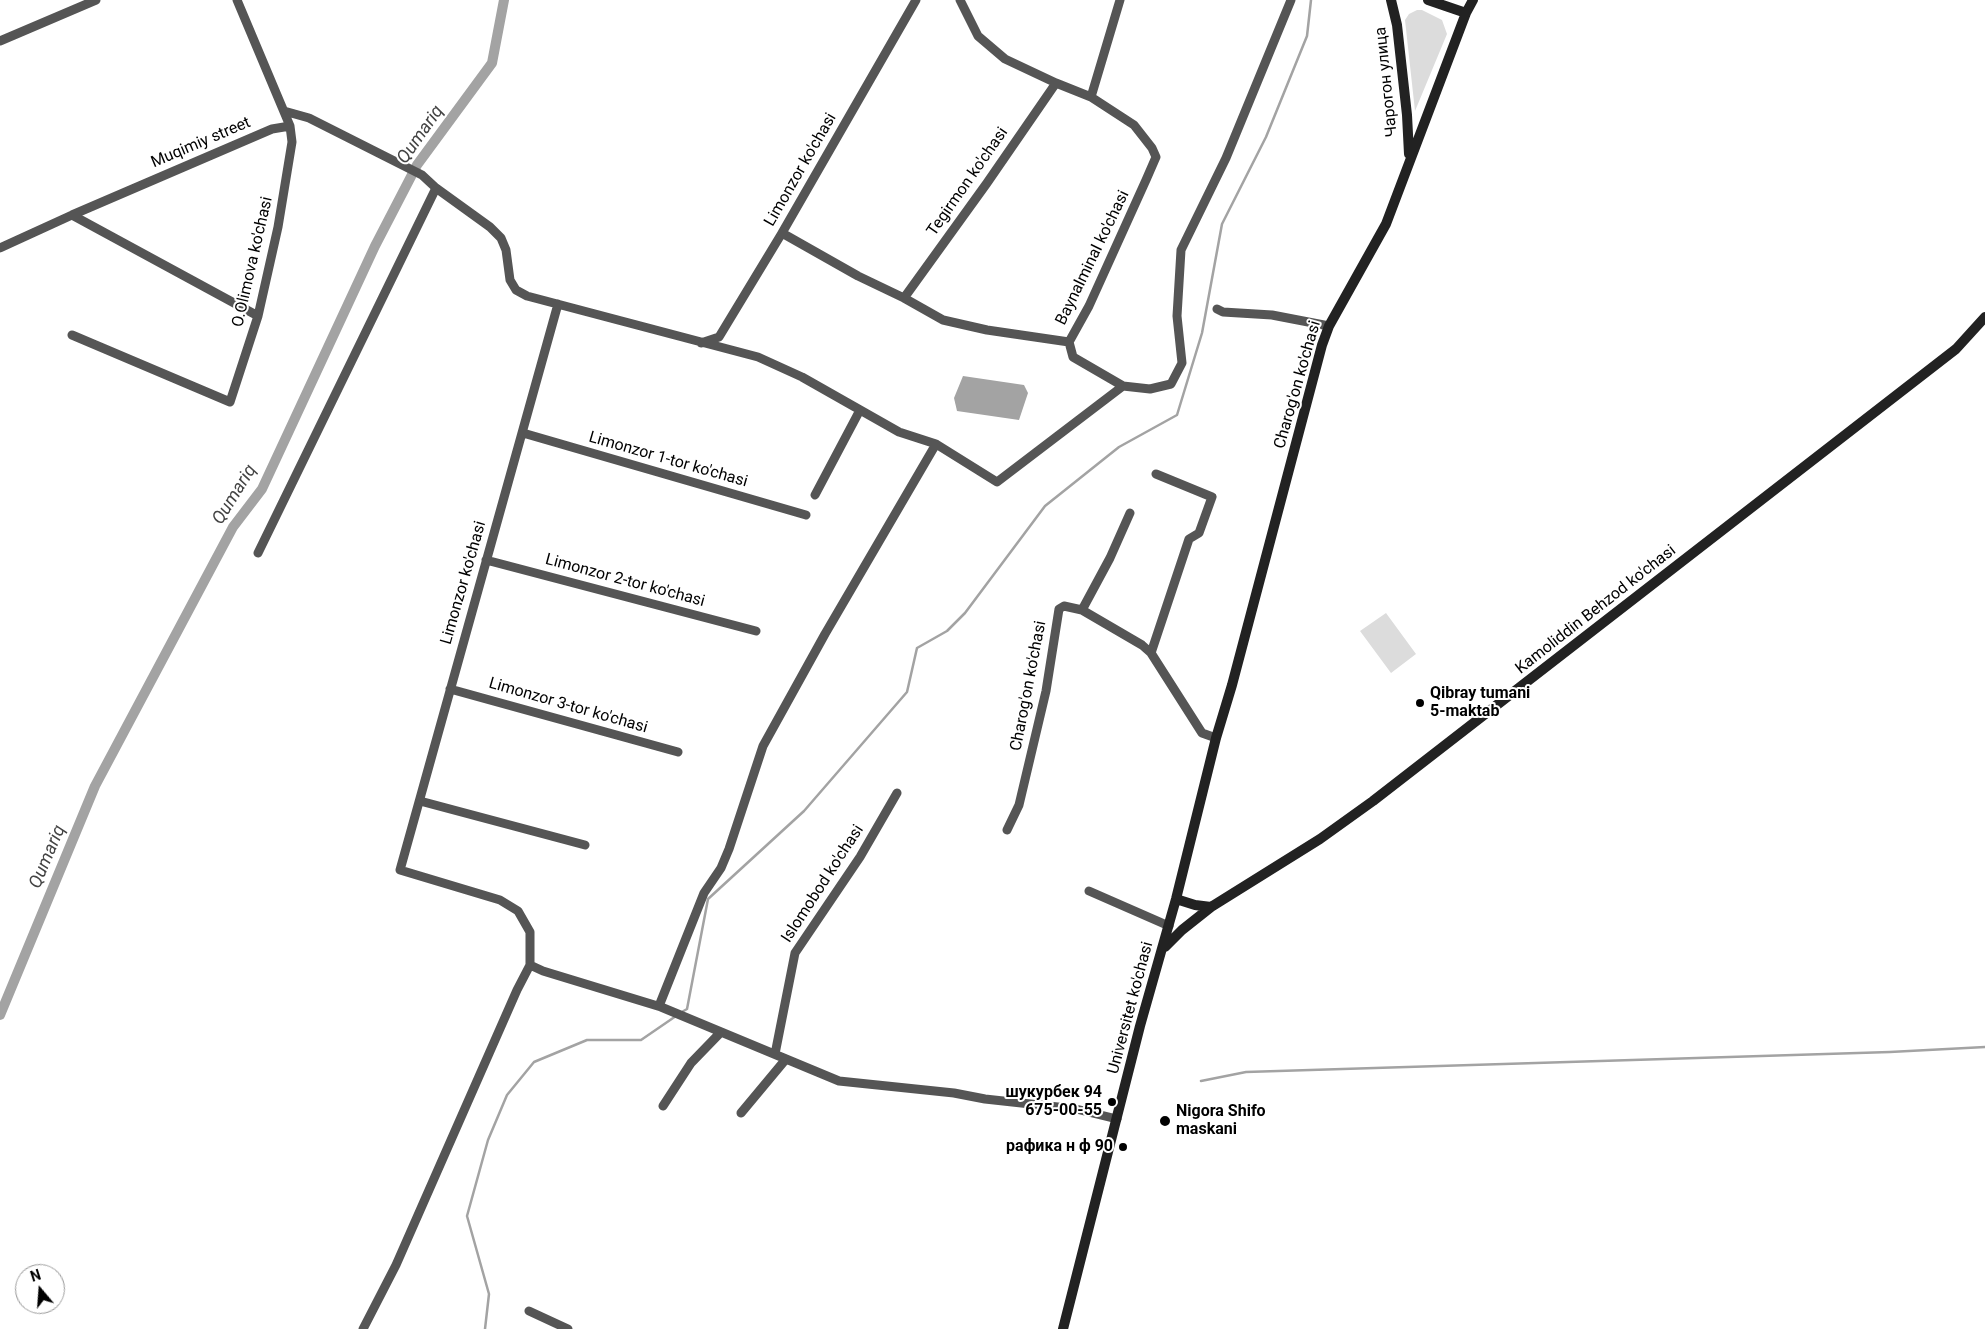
<!DOCTYPE html>
<meta charset="utf-8">
<style>
body{margin:0}
#map{position:relative;width:1985px;height:1329px;overflow:hidden;background:#fff;font-family:Roboto,sans-serif}
canvas{display:block}
.north{position:absolute;left:15px;top:1264px;width:50px;height:50px;box-sizing:border-box;background:#fff;border:1px solid #999;border-radius:50%;rotate:342deg;font-size:14px;font-weight:700;line-height:20px;text-align:center;color:#000}
.north::after{content:'';display:block;margin:auto;width:18px;height:22px;background:#000;clip-path:polygon(50% 0,100% 100%,50% 72%,0 100%)}
</style>
<div id="map">
<canvas width="1985" height="1329"></canvas>
<div class="north">N</div>
</div>
<script>
const ctx = document.querySelector('canvas').getContext('2d');
ctx.lineJoin = 'round';
function fillPath(path, color) { ctx.fillStyle = color; ctx.fill(path, 'evenodd'); }
const toPath = rows => new Path2D(rows.map(r => 'M' + r).join(''));
function strokePath(path, color, width, dash) { ctx.strokeStyle = color; ctx.lineWidth = width; ctx.lineCap = dash ? 'butt' : 'round'; ctx.setLineDash(dash || []); ctx.stroke(path); }
function write(font, color, halo, rows, align = 'center') {
  ctx.font = font + ' Roboto,sans-serif'; ctx.lineWidth = 4; ctx.setLineDash([]); ctx.textBaseline = 'middle'; ctx.strokeStyle = halo; ctx.fillStyle = color; for (const [text, x, y, turn = 0] of rows) {
    ctx.save(); ctx.translate(x, y); ctx.rotate((+turn || 0) * Math.PI / 180); ctx.textAlign = isNaN(turn) ? turn : align; if (halo) ctx.strokeText(text, 0, 0); ctx.fillText(text, 0, 0); ctx.restore();
  }
}
const green = toPath([
 [1417,10,1422,10,1442,20,1447,34,1415,111,1405,20,1409,14],
 [1386,613,1416,654,1391,673,1360,631]
]);
const water = toPath([
 [963,376,1024,385,1028,393,1019,420,957,411,954,398]
]);
const stream = toPath([
 [680,1013,687,1009,708,899,804,811,907,692,917,648,947,631,965,613,1045,506,1119,447,1177,415,1202,333,1222,224,1266,137,1307,36,1311,0],
 [1201,1081,1246,1072,1890,1052,1985,1047],
 [485,1329,489,1294,467,1216,488,1140,507,1095,534,1062,587,1040,641,1040,676,1016]
]);
const canal = toPath([
 [0,1015,95,786,233,527,262,489,375,246,417,165,492,63,504,0]
]);
const minor = toPath([
 [960,0,978,36,1005,59,1056,83,1091,97,1134,125,1152,148,1156,157,1146,180,1089,306,1069,342,1073,357,1123,386,1150,389,1171,384,1182,363,1177,316,1181,250,1226,158,1291,0],
 [0,41,96,0],
 [1091,97,1120,0],
 [284,111,309,118,422,175,436,188,490,227,501,238,506,250,510,280,516,290,527,296,758,357,802,377,899,432,936,444,997,482,1123,386],
 [72,215,258,316],
 [782,233,858,276,904,298,943,320,987,330,1069,342],
 [0,248,72,215,272,129,290,126],
 [904,298,987,183,1056,83],
 [1217,309,1223,312,1272,315,1329,326],
 [72,335,230,402,258,316,278,227,292,142,290,126,237,0],
 [701,343,719,337,782,233,916,0],
 [523,433,806,515],
 [815,495,860,410],
 [258,553,436,188],
 [486,560,756,631],
 [1082,610,1110,558,1130,513],
 [1151,653,1189,539,1199,533,1212,497,1156,474],
 [450,689,678,752],
 [420,801,585,845],
 [1007,830,1019,805,1046,691,1059,609,1064,606,1082,610,1142,645,1151,653,1202,733,1216,738],
 [1089,891,1169,926],
 [530,965,543,971,661,1007,839,1081,954,1093,985,1099,1076,1109,1117,1119],
 [659,1006,704,893,721,868,729,849,763,746,825,634,936,444],
 [775,1054,795,953,860,857,897,793],
 [663,1106,691,1063,721,1032],
 [741,1113,786,1059],
 [529,1311,568,1329],
 [363,1329,396,1265,517,990,530,965,530,932,518,911,500,900,400,870,558,304]
]);
const secondary = toPath([
 [1391,0,1397,25,1407,115,1409,154],
 [1428,0,1466,13],
 [1176,899,1195,905,1211,907],
 [1165,947,1182,930,1211,907,1320,839,1373,801,1956,349,1985,317],
 [1063,1329,1140,1026,1176,899,1216,738,1232,685,1322,345,1329,326,1386,224,1466,13,1473,0]
]);
const markers = [
 [1420,703,5,"#000"],
 [1112,1102,5,"#000"],
 [1165,1121,6,"#000"],
 [1123,1147,5,"#000"]
];
const streetNames = [
 ["Чарогон улица",1387,82,-96],
 ["Muqimiy street",201,143,-23],
 ["Limonzor ko'chasi",801,170,-60],
 ["Tegirmon ko'chasi",968,182,-55],
 ["Baynalminal ko'chasi",1093,258,-64],
 ["O.Olimova ko'chasi",253,262,-77],
 ["Charog'on ko'chasi",1298,385,-74],
 ["Limonzor 1-tor ko'chasi",668,460,16],
 ["Limonzor 2-tor ko'chasi",625,581,15],
 ["Limonzor ko'chasi",464,583,-74],
 ["Kamoliddin Behzod ko'chasi",1596,610,-38],
 ["Charog'on ko'chasi",1029,686,-79],
 ["Limonzor 3-tor ko'chasi",568,706,16],
 ["Islomobod ko'chasi",823,884,-57],
 ["Universitet ko'chasi",1131,1008,-75]
];
const poiNames = [
 ["Qibray tumani",1430,694],
 ["5-maktab",1430,712],
 ["шукурбек 94",1102,1093,"right"],
 ["675-00-55",1102,1111,"right"],
 ["Nigora Shifo",1176,1112],
 ["maskani",1176,1130],
 ["рафика н ф 90",1113,1147,"right"]
];
const waterNames = [
 ["Qumariq",421,135,-55],
 ["Qumariq",235,495,-58],
 ["Qumariq",48,857,-67]
];
fillPath(green, '#dcdcdc');
fillPath(water, '#a3a3a3');
strokePath(stream, '#a3a3a3', 2.5);
strokePath(canal, '#a3a3a3', 10);
strokePath(minor, '#555', 9);
strokePath(secondary, '#222', 10);
for (const [x, y, r, color] of markers) { const dot = new Path2D(); dot.arc(x, y, r, 0, 2 * Math.PI); ctx.fillStyle = color; ctx.fill(dot); strokePath(dot, '#fff', 2); }
write('16px', '#000', '#fff', streetNames);
write('bold 16px', '#000', '#fff', poiNames, 'left');
write('italic 18px', '#444', '#fff', waterNames);
</script>
